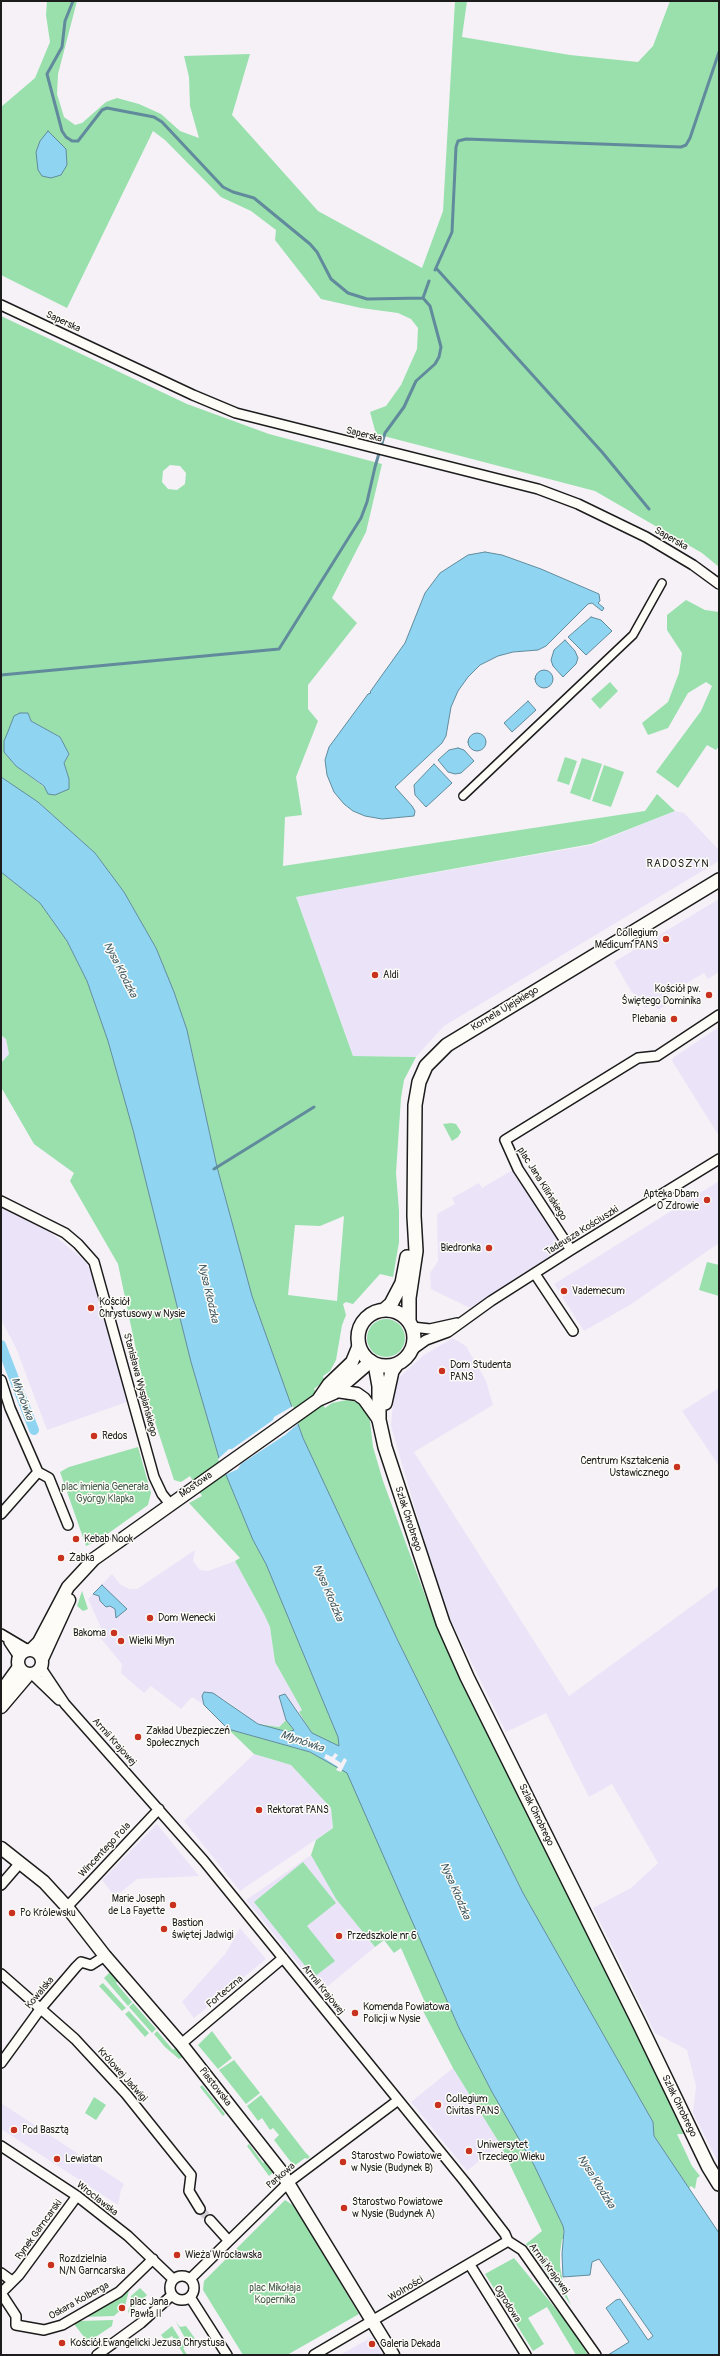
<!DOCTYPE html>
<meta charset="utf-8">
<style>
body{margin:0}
#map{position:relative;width:720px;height:2356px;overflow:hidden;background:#f5f1f7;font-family:Pangolin,sans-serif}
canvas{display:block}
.frame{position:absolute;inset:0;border:2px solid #1c1c1c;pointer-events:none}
</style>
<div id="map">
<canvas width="720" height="2356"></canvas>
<div class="frame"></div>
</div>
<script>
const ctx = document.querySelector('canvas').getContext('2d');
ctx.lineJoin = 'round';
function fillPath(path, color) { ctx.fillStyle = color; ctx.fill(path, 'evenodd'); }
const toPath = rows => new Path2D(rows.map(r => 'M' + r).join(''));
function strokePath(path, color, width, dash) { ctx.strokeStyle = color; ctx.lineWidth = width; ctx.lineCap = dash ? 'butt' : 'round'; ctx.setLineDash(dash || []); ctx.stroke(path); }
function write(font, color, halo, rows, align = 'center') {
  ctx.font = font + ' Pangolin,sans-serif'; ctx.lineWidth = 3; ctx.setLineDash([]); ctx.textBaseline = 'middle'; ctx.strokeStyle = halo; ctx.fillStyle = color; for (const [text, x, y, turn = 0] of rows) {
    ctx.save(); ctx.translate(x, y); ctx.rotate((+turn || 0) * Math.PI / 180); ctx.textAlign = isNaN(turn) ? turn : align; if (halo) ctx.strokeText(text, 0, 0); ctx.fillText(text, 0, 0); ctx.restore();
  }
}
const built = toPath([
 [675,811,684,813,719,850,719,861,444,1026,416,1057,353,1056,296,897,591,845],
 [719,899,719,972,708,979,704,973,687,983,666,996,670,1003,658,1010,653,1003,645,1008,638,996,636,996,631,991,614,962],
 [719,1027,719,1136,672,1061,674,1057],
 [1,1035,6,1039,9,1054,1,1063],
 [521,1165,567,1239,561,1251,470,1308,431,1289,430,1273,438,1261,437,1214,455,1204,452,1198,479,1183,482,1188],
 [719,1181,719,1243,630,1305,584,1331,554,1284],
 [1,1208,50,1232,85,1261,92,1274,127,1402,47,1430,16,1348,1,1320],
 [453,1338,466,1346,486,1381,493,1405,414,1452,569,1696,719,1586,719,2164,693,2113,696,2086,687,2050,655,2033,593,1908,631,1888,658,1863,612,1784,589,1797,546,1713,506,1732,443,1605,391,1426,395,1381,424,1355],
 [719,1388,719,1466,682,1411],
 [195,1550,193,1561,200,1570,208,1571,235,1561,264,1614,270,1627,275,1662,302,1710,299,1712,285,1694,279,1697,286,1720,279,1727,258,1724,224,1699,202,1696,204,1705,192,1697,181,1709,151,1686,144,1693,121,1673,122,1664,97,1634,102,1630,88,1599,112,1574,120,1584,129,1589,137,1589],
 [254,1754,291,1765,331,1808,333,1828,240,1891,184,1821],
 [157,1824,199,1876,137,1879,115,1897,102,1880],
 [311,1855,336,1899,375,1947,321,1992,246,1900],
 [240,1928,266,1959,194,2018,182,2002,226,1953],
 [453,2068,500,2144,467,2171,411,2102],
 [1,2103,124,2184,121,2190,118,2205,1,2129],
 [372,2337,383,2355,340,2355]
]);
const green = toPath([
 [47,1,77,1,58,74,57,94,64,117,75,125,82,123,106,102,117,98,139,104,161,114,180,131,199,138,190,106,189,77,184,56,250,54,232,115,318,211,422,268,443,211,455,1,467,1,462,37,570,55,638,62,653,46,670,1,719,1,719,567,702,553,595,491,376,434,370,412,386,406,401,385,417,349,418,328,411,319,398,313,361,308,321,299,275,240,276,230,251,211,221,197,165,140,153,131,67,308,1,275,1,107,35,78,50,42,46,15],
 [1,316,187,404,269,434,382,464,366,532,332,598,357,623,308,685,308,709,318,721,296,777,302,815,285,817,283,866,645,811,657,794,675,811,591,844,296,897,353,1056,416,1057,404,1080,401,1098,396,1173,399,1211,399,1242,393,1277,380,1274,353,1304,346,1302,343,1304,346,1315,342,1325,336,1360,330,1371,323,1376,324,1381,314,1389,325,1408,332,1403,347,1400,362,1403,369,1413,373,1447,383,1481,433,1617,683,2126,684,2134,677,2134,692,2166,700,2176,697,2178,695,2189,691,2186,689,2188,654,2136,653,2122,523,1893,398,1641,303,1438,252,1296,217,1167,187,1030,174,992,156,948,124,892,95,853,38,802,1,777],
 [170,465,180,466,186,473,185,484,177,490,168,489,162,482,163,471],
 [28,713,31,721,60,737,69,754,64,763,69,779,55,795,16,766,4,752],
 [344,1216,337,1301,288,1295,295,1225,320,1226],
 [686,600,705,610,719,612,719,746,716,750,707,745,678,788,656,772,701,711,712,686,706,682,688,693,668,728,648,735,642,723,668,702,679,673,682,653,667,630,667,615],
 [610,682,618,691,600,709,591,699],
 [565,757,577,761,569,785,557,781],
 [582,758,602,764,590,800,570,793],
 [604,765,624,772,611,807,592,801],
 [1,872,40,903,67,941,87,981,108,1041,133,1130,191,1362,219,1458,253,1540,266,1564,338,1737,339,1747,312,1733,306,1724,299,1712,302,1710,275,1662,270,1627,264,1614,235,1561,240,1558,189,1503,202,1496,190,1476,181,1482,174,1480,144,1388,118,1264,70,1181,74,1173,34,1144,1,1087,1,1063,9,1054,6,1039,1,1035],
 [451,1123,456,1124,461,1132,458,1137,452,1141,443,1124],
 [707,1262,719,1265,719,1296,699,1290],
 '367 1338a19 19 0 1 1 38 0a19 19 0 1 1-38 0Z',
 [138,1447,151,1493,148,1505,99,1540,86,1546,60,1472,69,1467],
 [82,1591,88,1609,83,1611,77,1606],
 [286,1720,294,1730,288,1732,258,1724,279,1727],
 [228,1729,310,1752,347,1772,459,2028,492,2092,534,2165,563,2226,564,2239,562,2239,560,2253,560,2266,564,2289,571,2305,526,2244,542,2231,500,2144,453,2068,422,2009,427,2007,401,1948,394,1953,384,1940,375,1947,336,1899,311,1855,316,1840,333,1828,331,1808,291,1765,254,1754],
 [303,1862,336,1903,307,1926,335,1961,314,1977,254,1902],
 [110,1972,118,1981,116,1983,132,2002,128,2006,104,1978],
 [103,1983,126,2008,122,2011,99,1986],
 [133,2003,156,2029,152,2033,129,2007],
 [129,2011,149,2033,145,2037,125,2014],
 [157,2031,173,2050,175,2048,183,2057,179,2059,165,2047,154,2034],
 [212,2031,232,2058,218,2069,198,2045],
 [234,2060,260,2093,246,2104,219,2070],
 [202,2085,225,2114,223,2116,200,2087],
 [261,2095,305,2152,310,2157,307,2159,305,2158,294,2166,274,2140,279,2135,273,2128,270,2130,262,2118,258,2121,247,2106],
 [94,2097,106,2105,96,2120,85,2113],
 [249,2144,263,2163,266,2161,275,2171,269,2176,247,2146],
 [285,2200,294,2206,359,2314,287,2355,243,2355,203,2290,204,2281],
 [514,2258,575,2332,588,2355,576,2355,547,2307,528,2318,544,2344,533,2351,485,2274],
 [140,2288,147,2295,128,2313,131,2296],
 [129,2290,125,2306,114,2316,84,2317],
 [113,2320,112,2326,88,2342,74,2324,79,2321],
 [176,2322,180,2327,186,2326,196,2340,189,2345],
 [172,2326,185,2347,183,2348,187,2355,184,2355,172,2336,165,2340,161,2335]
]);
const water = toPath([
 [48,131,66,149,67,165,61,175,51,178,42,176,38,170,36,152,40,141,48,131],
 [485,552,502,555,541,569,599,594,600,601,598,603,604,608,602,611,592,603,588,604,546,646,538,650,513,652,498,656,480,665,468,677,458,691,451,707,446,736,442,743,395,787,412,806,415,811,414,816,382,819,365,816,353,811,344,804,334,792,327,775,325,760,329,747,368,694,371,693,370,692,405,643,425,593,440,573,468,555,485,552],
 [591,617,601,620,612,631,586,655,568,637,591,617],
 [565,640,575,651,578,658,576,664,563,677,553,666,551,660,554,650,565,640],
 '535 679a9 9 0 1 1 18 0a9 9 0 1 1-18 0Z',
 [528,701,536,710,512,732,504,723,528,701],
 [20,713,28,713,31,721,60,737,69,754,64,763,69,779,69,789,55,795,48,794,44,786,16,766,4,752,4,741,7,734,14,716,20,713],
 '468 742a9 9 0 1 1 18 0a9 9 0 1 1-18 0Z',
 [458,748,464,750,474,761,461,773,455,774,448,772,438,760,449,750,458,748],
 [434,764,452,783,426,807,415,795,414,785,434,764],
 [1,777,38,802,95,853,124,892,156,948,174,992,187,1030,217,1167,252,1296,303,1438,398,1641,523,1893,653,2122,654,2136,719,2233,719,2355,608,2355,629,2342,606,2308,616,2300,620,2299,648,2340,653,2336,599,2259,592,2262,590,2275,563,2277,562,2254,564,2231,563,2226,534,2165,492,2092,459,2028,347,1773,310,1752,228,1729,204,1705,202,1696,204,1692,213,1693,258,1724,288,1732,294,1730,286,1720,279,1696,285,1694,312,1733,339,1746,338,1737,266,1564,253,1540,219,1458,191,1362,133,1130,108,1041,87,981,67,941,40,903,1,872,1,777],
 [102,1585,127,1609,116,1618,115,1609,110,1606,106,1607,100,1601,99,1596,93,1594,102,1585]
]);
const pier = toPath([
 [293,1406,299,1423,285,1435,241,1464,238,1469,225,1475,218,1459,229,1449,232,1449,273,1420,274,1417],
 [335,1753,338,1755,335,1759,341,1763,344,1758,347,1760,341,1772,336,1770,338,1767,324,1758,326,1754,332,1757]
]);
const stream = toPath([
 [436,268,602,452,649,509],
 [435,270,452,232,456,147,458,141,466,139,681,147,686,145,690,138,719,52],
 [423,298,429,281],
 [1,675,279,649,361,518,367,502,375,467,385,433,404,407,416,381,435,364,439,357,441,347,430,306,423,298,367,299,348,293,331,279,317,252,310,244,254,198,233,192,223,187,162,122,154,117,107,108,102,110,78,141,72,141,66,137,62,131,47,74,62,47,65,21,73,1],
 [214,1169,314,1107]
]);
const canal = toPath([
 [1,1345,34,1430]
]);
const minorTunnel = toPath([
 [200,2209,210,2220]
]);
const pedestrian = toPath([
 [463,796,633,635,662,583]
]);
const minor = toPath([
 [1,305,193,395,236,413,538,489,578,504,646,537,693,565,719,584],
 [1,1201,65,1233,78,1244,94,1262,154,1477,162,1494,170,1504],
 [571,1250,518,1169,505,1140,638,1058,657,1056,719,1015],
 [535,1274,573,1331],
 [412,1327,430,1329,457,1323],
 [412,1350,426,1340,448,1332,491,1301,571,1250,719,1159],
 [1,1380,10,1408,38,1472,49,1478,68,1525],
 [1,1514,38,1472],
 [1,1634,28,1650],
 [9,1642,19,1657],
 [41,1668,65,1704,204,1861,465,2182,505,2234,508,2241,522,2250,596,2355],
 [32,1674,59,1700],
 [1,1885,20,1863],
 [67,1907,159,1809],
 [1,1974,75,2039,126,2094,191,2175,189,2191,200,2209],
 [181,2044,283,1958],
 [1,2063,41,2008,76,1967,81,1962,91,1965,105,1956],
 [1,2146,77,2196,128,2236,173,2279],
 [77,2196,19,2275,1,2293,16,2316,16,2325,44,2330,62,2325,119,2292,153,2259],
 [210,2220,228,2240],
 [470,2265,526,2355],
 [1,2273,12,2281],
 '170 2288a12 12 0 1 1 24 0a12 12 0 1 1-24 0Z',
 [190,2279,289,2182,397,2101],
 [190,2297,227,2355],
 [97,2355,141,2323,172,2295],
 [314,2355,508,2241]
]);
const tertiary = toPath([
 [337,1391,357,1394,364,1399,379,1420],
 [318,1400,329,1384,352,1362,359,1345],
 '18 1662a12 12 0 1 1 24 0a12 12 0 1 1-24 0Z',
 [31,1650,39,1642,68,1587,94,1559,318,1400,334,1393,371,1361],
 [42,1659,69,1600],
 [1,1692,19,1667],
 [1,1707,29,1674],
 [1,1848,44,1882,67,1907,105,1956,181,2044,280,2170,393,2355]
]);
const secondary = toPath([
 '358 1338a28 28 0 1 1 56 0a28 28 0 1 1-56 0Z',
 [384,1310,391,1304,402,1283,407,1257],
 [409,1321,409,1298,416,1251,414,1216,415,1105,419,1082,426,1066,447,1045,719,880],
 [375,1364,379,1386,379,1420,385,1447,443,1623,467,1677,639,2023,708,2166,719,2184],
 [385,1403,392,1371,397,1364]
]);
const markers = [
 [666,939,4,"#c8321e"],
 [375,975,4,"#c8321e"],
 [709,995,4,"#c8321e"],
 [674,1019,4,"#c8321e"],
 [707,1200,4,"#c8321e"],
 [489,1248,4,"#c8321e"],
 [564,1291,4,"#c8321e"],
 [91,1308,4,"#c8321e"],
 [442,1371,4,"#c8321e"],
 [94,1436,4,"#c8321e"],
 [677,1467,4,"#c8321e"],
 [76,1539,4,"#c8321e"],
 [61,1558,4,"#c8321e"],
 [150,1618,4,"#c8321e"],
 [114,1633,4,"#c8321e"],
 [121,1641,4,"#c8321e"],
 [138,1737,4,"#c8321e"],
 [259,1810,4,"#c8321e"],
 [173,1905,4,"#c8321e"],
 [12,1913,4,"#c8321e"],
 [164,1929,4,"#c8321e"],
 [339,1936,4,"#c8321e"],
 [355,2013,4,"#c8321e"],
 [438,2105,4,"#c8321e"],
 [14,2130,4,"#c8321e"],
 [469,2151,4,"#c8321e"],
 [57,2159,4,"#c8321e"],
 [343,2162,4,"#c8321e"],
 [344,2208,4,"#c8321e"],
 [177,2255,4,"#c8321e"],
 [51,2265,4,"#c8321e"],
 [122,2308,4,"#c8321e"],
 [62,2343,4,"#c8321e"],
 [372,2344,4,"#c8321e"]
];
const streetNames = [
 ["Saperska",63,322,25],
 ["Saperska",364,435,14],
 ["Saperska",671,539,30],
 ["Kornela Ujejskiego",505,1009,-31],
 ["plac Jana Kilińskiego",542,1184,58],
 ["Tadeusza Kościuszki",582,1231,-32],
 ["Stanisława Wyspiańskiego",140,1385,75],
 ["Mostowa",196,1485,-35],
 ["Szlak Chrobrego",408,1519,72],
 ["Armii Krajowej",114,1742,48],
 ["Szlak Chrobrego",536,1815,64],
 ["Wincentego Pola",105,1850,-47],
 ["Armii Krajowej",323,1990,51],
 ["Forteczna",225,1992,-40],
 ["Kowalska",40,1993,-50],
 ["Królowej Jadwigi",122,2075,48],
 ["Piastowska",215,2087,52],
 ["Szlak Chrobrego",679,2106,64],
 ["Parkowa",281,2176,-41],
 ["Wrocławska",97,2199,38],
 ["Rynek Garncarski",39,2230,-54],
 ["Armii Krajowej",549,2269,53],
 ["Wolności",406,2289,-30],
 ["Oskara Kolberga",79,2301,-29],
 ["Ogrodowa",507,2304,58]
];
const poiNames = [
 ["Collegium",658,933,"right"],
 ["Medicum PANS",658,945,"right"],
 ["Aldi",383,975],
 ["Kościół pw.",701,989,"right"],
 ["Świętego Dominika",701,1001,"right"],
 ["Plebania",666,1019,"right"],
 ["Apteka Dbam",699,1194,"right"],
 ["O Zdrowie",699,1206,"right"],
 ["Biedronka",481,1248,"right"],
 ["Vademecum",572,1291],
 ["Kościół",99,1302],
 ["Chrystusowy w Nysie",99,1314],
 ["Dom Studenta",450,1365],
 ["PANS",450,1377],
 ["Redos",102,1436],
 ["Centrum Kształcenia",669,1461,"right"],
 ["Ustawicznego",669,1473,"right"],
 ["Kebab Nook",84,1539],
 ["Żabka",69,1558],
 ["Dom Wenecki",158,1618],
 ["Bakoma",106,1633,"right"],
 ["Wielki Młyn",129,1641],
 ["Zakład Ubezpieczeń",146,1731],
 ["Społecznych",146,1743],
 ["Rektorat PANS",267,1810],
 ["Marie Joseph",165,1899,"right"],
 ["de La Fayette",165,1911,"right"],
 ["Po Królewsku",20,1913],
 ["Bastion",172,1923],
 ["świętej Jadwigi",172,1935],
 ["Przedszkole nr 6",347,1936],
 ["Komenda Powiatowa",363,2007],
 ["Policji w Nysie",363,2019],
 ["Collegium",446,2099],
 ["Civitas PANS",446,2111],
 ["Pod Basztą",22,2130],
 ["Uniwersytet",477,2145],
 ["Trzeciego Wieku",477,2157],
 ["Starostwo Powiatowe",351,2156],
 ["w Nysie (Budynek B)",351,2168],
 ["Lewiatan",65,2159],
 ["Starostwo Powiatowe",352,2202],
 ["w Nysie (Budynek A)",352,2214],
 ["Wieża Wrocławska",185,2255],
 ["Rozdzielnia",59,2259],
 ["N/N Garncarska",59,2271],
 ["plac Jana",130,2302],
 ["Pawła II",130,2314],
 ["Kościół Ewangelicki Jezusa Chrystusa",70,2343],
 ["Galeria Dekada",380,2344]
];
const parkNames = [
 ["plac imienia Generała",105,1487],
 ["György Klapka",105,1499],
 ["plac Mikołaja",275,2288],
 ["Kopernika",275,2300]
];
const neighbourhoodNames = [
 ["RADOSZYN",678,864]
];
const waterNames = [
 ["Nysa Kłodzka",120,970,63],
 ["Nysa Kłodzka",208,1293,77],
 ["Młynówka",22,1399,69],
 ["Nysa Kłodzka",328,1593,67],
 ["Młynówka",302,1742,19],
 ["Nysa Kłodzka",455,1891,67],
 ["Nysa Kłodzka",596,2182,58]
];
fillPath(built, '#ebe4f8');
fillPath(green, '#99e0ad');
fillPath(water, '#8fd5f1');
strokePath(water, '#618b9c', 1);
fillPath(pier, '#f5f1f7');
strokePath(stream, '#618b9c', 3);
strokePath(canal, '#8fd5f1', 10);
strokePath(minorTunnel, '#d4d1d6', 9, [9, 4.5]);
strokePath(pedestrian, '#1c1c1c', 10);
strokePath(minor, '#1c1c1c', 12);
strokePath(tertiary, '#1c1c1c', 15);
strokePath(secondary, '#1c1c1c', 16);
strokePath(pedestrian, '#fdfcf7', 7);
strokePath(minor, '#fdfcf7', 9);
strokePath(tertiary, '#fdfcf7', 12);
strokePath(secondary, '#fdfcf7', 13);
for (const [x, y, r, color] of markers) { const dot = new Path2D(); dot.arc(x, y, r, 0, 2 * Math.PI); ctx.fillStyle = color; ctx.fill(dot); strokePath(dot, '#fdfcf7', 1.5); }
write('10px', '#1c1c1c', '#fdfcf7', streetNames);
write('10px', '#1c1c1c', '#fdfcf7', poiNames, 'left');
write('10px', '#48614f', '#fdfcf7', parkNames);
ctx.letterSpacing = '1px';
write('11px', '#1c1c1c', '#fdfcf7', neighbourhoodNames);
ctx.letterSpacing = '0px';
write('italic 11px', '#445d67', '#fdfcf7', waterNames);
</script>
